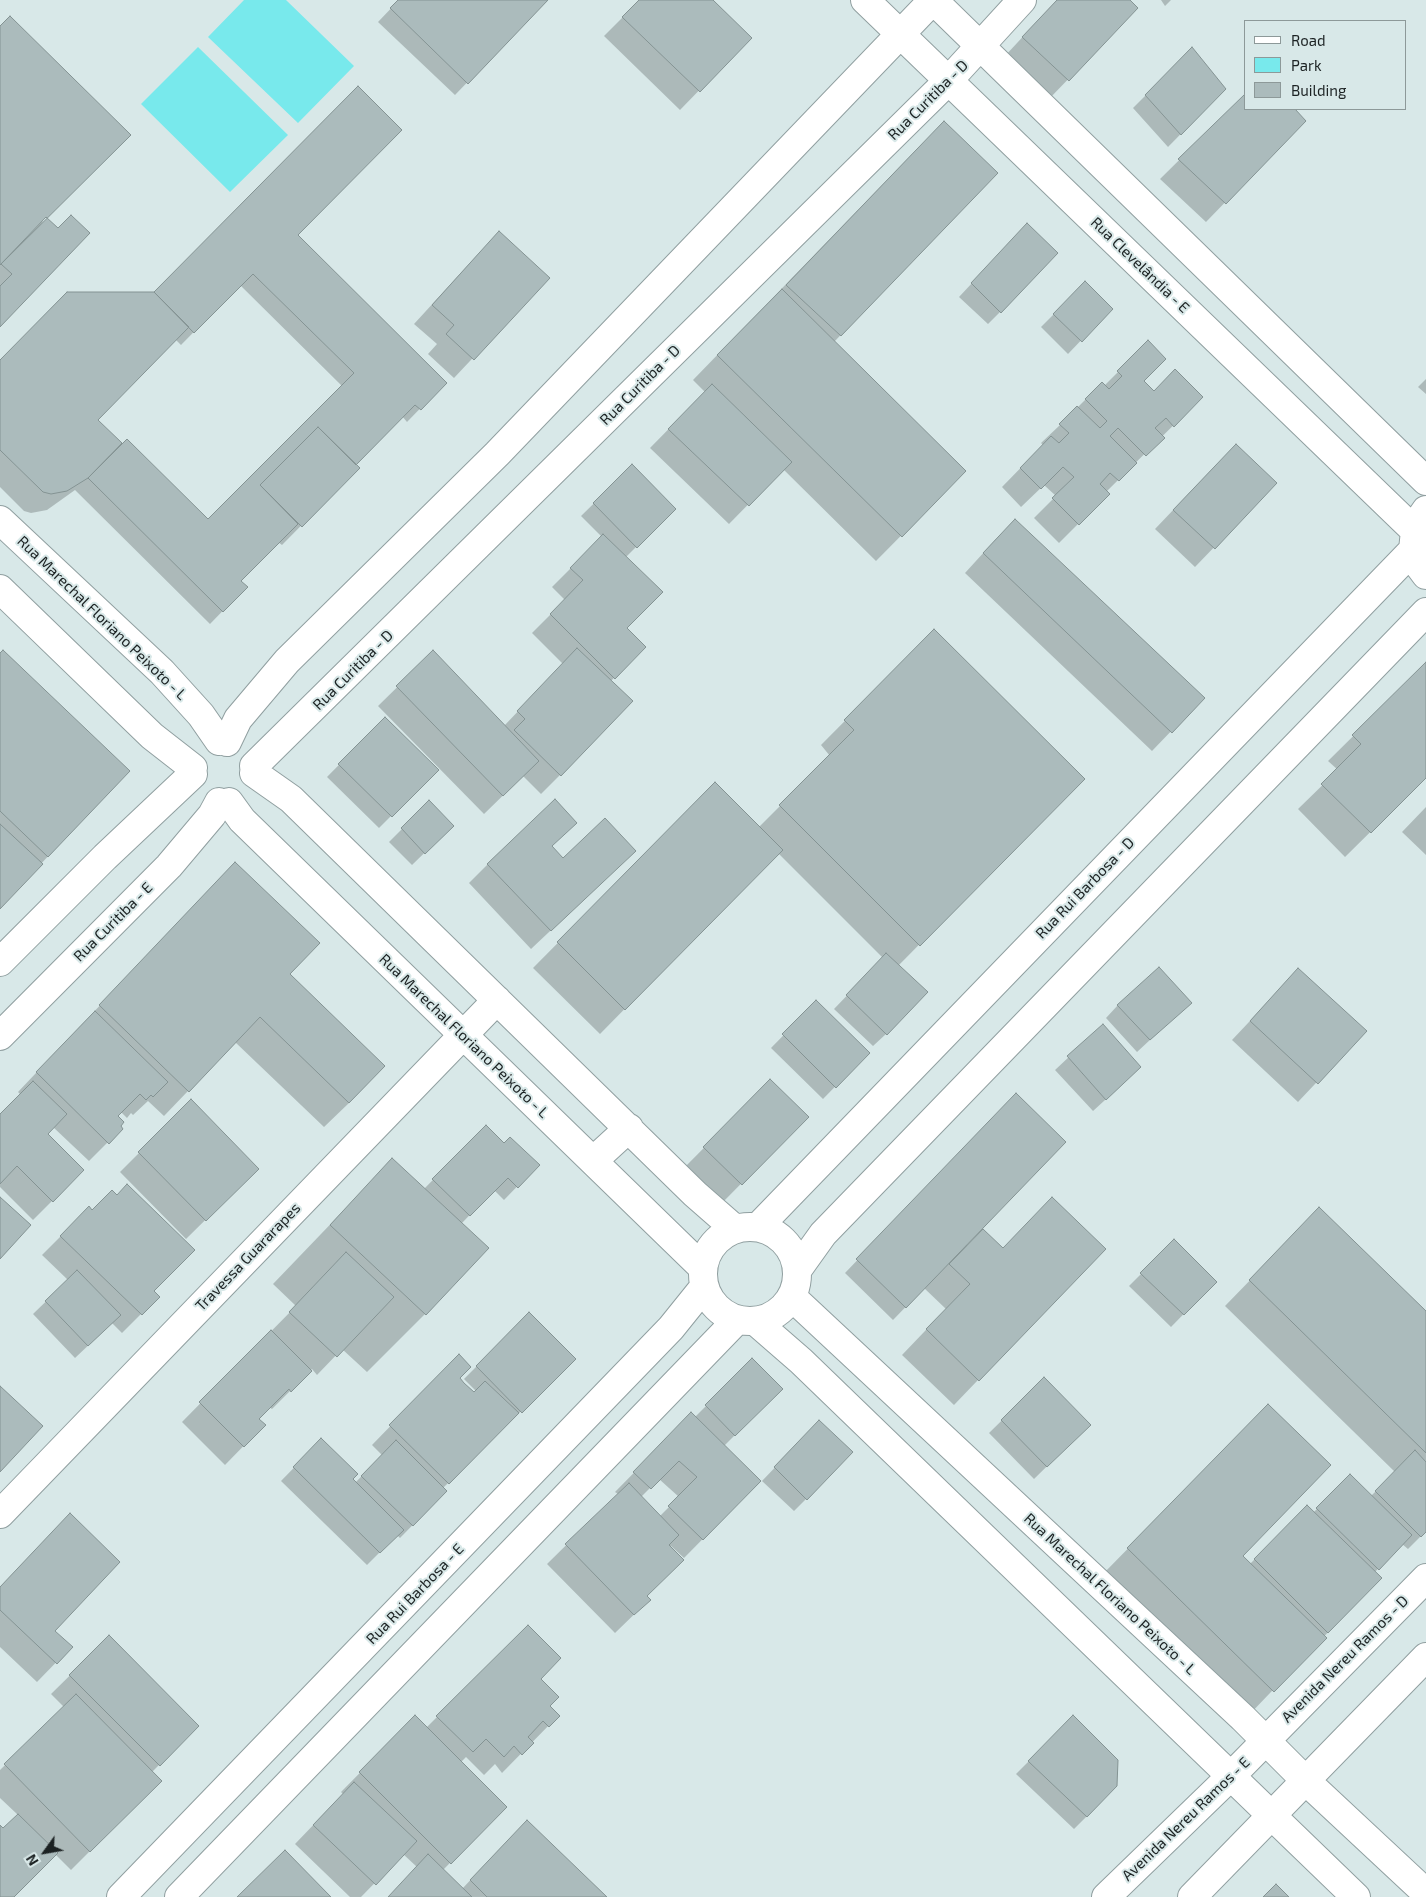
<!DOCTYPE html>
<meta charset="utf-8">
<style>
body{margin:0}
#map{position:relative;width:1426px;height:1897px;overflow:hidden;background:#d8e8e8;font-family:"Exo 2",sans-serif}
canvas{display:block}
.legend{position:absolute;left:1244px;top:20px;width:162px;height:90px;box-sizing:border-box;background:#d8e8e8;border:1px solid #8d9999;margin:0;padding:6px 9px;list-style:none;font-size:15px;color:#1c2223}
.legend li{display:flex;align-items:center;gap:10px;height:25px}
.legend b{width:25px;border:1px solid #8d9999}
.north{position:absolute;left:20px;top:1827px;width:50px;height:50px;-webkit-text-stroke:4px #d8e8e8;paint-order:stroke;rotate:238deg;font-size:14px;font-weight:700;line-height:20px;text-align:center;color:#1c2223}
.north::after{content:'';display:block;margin:auto;width:18px;height:22px;background:#1c2223;clip-path:polygon(50% 0,100% 100%,50% 72%,0 100%)}
</style>
<div id="map">
<canvas width="1426" height="1897"></canvas>
<ul class="legend">
<li><b style="height:6px;background:#fff"></b>Road</li>
<li><b style="height:14px;background:#78e9ec"></b>Park</li>
<li><b style="height:14px;background:#abbbbc"></b>Building</li>
</ul>
<div class="north">N</div>
</div>
<script>
const ctx = document.querySelector('canvas').getContext('2d');
ctx.lineJoin = 'round';
function fillPath(path, color) { ctx.fillStyle = color; ctx.fill(path, 'evenodd'); }
const toPath = rows => new Path2D(rows.map(r => 'M' + r).join(''));
function strokePath(path, color, width, dash) { ctx.strokeStyle = color; ctx.lineWidth = width; ctx.lineCap = dash ? 'butt' : 'round'; ctx.setLineDash(dash || []); ctx.stroke(path); }
function write(font, color, halo, rows, align = 'center') {
  ctx.font = font + ' "Exo 2",sans-serif'; ctx.lineWidth = 4; ctx.setLineDash([]); ctx.textBaseline = 'middle'; ctx.strokeStyle = halo; ctx.fillStyle = color; for (const [text, x, y, turn = 0] of rows) {
    ctx.save(); ctx.translate(x, y); ctx.rotate((+turn || 0) * Math.PI / 180); ctx.textAlign = isNaN(turn) ? turn : align; if (halo) ctx.strokeText(text, 0, 0); ctx.fillText(text, 0, 0); ctx.restore();
  }
}
const green = toPath([
 [244,0,286,0,354,66,298,123,208,37],
 [198,47,288,135,230,192,141,104]
]);
const shadow = toPath([
 [399,0,547,0,455,95,378,22],
 [640,0,711,0,750,38,680,110,604,36],
 [1057,0,1129,0,1137,8,1049,99,1004,57],
 [1161,0,1171,0,1165,6],
 [0,28,44,218,0,325],
 [1192,49,1225,89,1168,147,1133,108],
 [1245,95,1245,109,1293,109,1304,121,1206,222,1160,179],
 [919,147,996,173,834,342,965,471,876,561,783,469,729,524,650,448,705,392,693,380],
 [296,235,445,383,407,422,402,416,354,464,358,468,282,545,278,542,240,581,246,587,210,624,75,490,47,510,31,513,24,511,0,487,0,362,154,294],
 [240,285,342,386,208,521,110,457,96,420,175,339,181,345],
 [1014,238,1000,312,988,324,959,297],
 [480,252,548,278,454,378,428,354,437,344,414,324],
 [1085,283,1111,309,1068,354,1041,327],
 [1148,342,1142,381,1153,392,1202,397,1106,492,1108,494,1059,543,1034,518,1056,496,1044,485,1021,507,1002,487,1043,445,1041,443,1060,425,1102,383,1104,386],
 [1426,379,1426,394,1418,387],
 [1217,464,1276,483,1195,567,1155,529],
 [632,466,674,509,626,557,625,628,644,647,610,682,560,775,541,794,523,776,484,814,378,706,433,652,504,726,563,664,532,633,565,600,552,587,602,537,581,516],
 [996,539,1203,698,1152,751,965,573],
 [934,631,1083,779,898,966,886,1034,873,1046,834,1009,883,958,778,853,600,1034,533,968,715,784,758,828,830,756,821,745],
 [0,655,129,771,0,907],
 [1426,664,1426,777,1345,857,1298,809,1338,770,1328,761],
 [385,718,437,770,379,828,327,777],
 [429,802,452,826,412,865,389,842],
 [1426,807,1426,855,1402,832],
 [551,847,563,860,635,851,531,949,469,883,488,864],
 [211,888,288,974,349,1103,324,1127,235,1042,164,1116,148,1101,133,1115,131,1113,127,1118,121,1112,116,1116,121,1129,89,1161,53,1127,46,1134,83,1170,33,1220,0,1187,0,1116,21,1095,18,1092],
 [1298,970,1365,1031,1298,1102,1232,1040],
 [816,1002,868,1053,823,1099,771,1048],
 [1118,1005,1177,1015,1137,1052,1106,1018],
 [1102,1026,1127,1080,1093,1111,1055,1070],
 [770,1081,807,1117,722,1203,685,1167],
 [191,1101,257,1169,186,1239,120,1172],
 [1003,1108,967,1243,978,1380,954,1405,902,1355,946,1309,924,1288,893,1320,845,1273],
 [486,1126,504,1144,538,1165,504,1200,494,1190,461,1224,425,1314,367,1372,342,1349,317,1375,312,1369,272,1409,269,1407,257,1419,264,1425,225,1465,182,1422,296,1306,273,1284,392,1160,424,1189],
 [117,1196,152,1291,158,1297,122,1333,112,1323,75,1358,33,1314,68,1280,42,1255,89,1208,92,1211],
 [1295,1234,1426,1313,1426,1531,1408,1549,1402,1544,1374,1573,1380,1578,1248,1716,1103,1574,1244,1430,1241,1556,1250,1564,1307,1506,1313,1513,1350,1475,1371,1496,1395,1472,1225,1306],
 [1174,1241,1215,1282,1171,1327,1129,1286],
 [529,1314,574,1359,443,1488,446,1491,400,1538,397,1535,367,1565,281,1481,321,1440,355,1483,382,1455,372,1445,440,1375,458,1378,474,1394,476,1391,464,1379],
 [752,1360,781,1389,724,1446,760,1481,684,1558,671,1546,670,1547,645,1597,649,1600,615,1633,547,1564,618,1494,615,1492,673,1433,695,1417],
 [659,1479,679,1497,660,1516,641,1497],
 [1044,1379,1089,1425,1034,1479,989,1433],
 [807,1434,806,1499,794,1511,762,1481],
 [0,1588,71,1647,37,1682,0,1647],
 [528,1626,539,1679,548,1706,558,1716,502,1773,495,1764,484,1775,466,1757,461,1762,505,1807,443,1870,462,1889,508,1840,606,1897,389,1897,417,1867,403,1854,361,1897,350,1897,295,1844,343,1794,341,1792,415,1717,426,1728],
 [109,1637,198,1726,151,1773,160,1781,71,1870,55,1854,13,1897,0,1897,0,1827,3,1830,18,1815,0,1798,0,1770,64,1707,51,1694],
 [1073,1717,1087,1816,1074,1829,1016,1774]
]);
const building = toPath([
 [398,0,548,0,468,84,390,8,398,0],
 [639,0,713,0,752,38,700,92,622,17,639,0],
 [1057,0,1130,0,1138,8,1069,81,1022,37,1057,0],
 [10,16,131,135,0,265,0,26,10,16],
 [1192,47,1226,89,1181,135,1145,95,1192,47],
 [358,86,402,130,298,235,447,383,421,410,415,405,356,465,318,427,260,485,298,524,241,581,248,587,223,612,88,478,127,439,208,519,354,373,253,274,194,333,154,292,358,86],
 [1245,94,1245,109,1295,109,1306,121,1226,204,1178,159,1245,94],
 [944,121,998,173,841,336,786,285,944,121],
 [71,215,90,233,0,327,0,286,12,274,1,264,46,217,58,228,71,215],
 [1027,223,1058,253,1001,313,971,283,1027,223],
 [499,231,550,278,474,360,446,334,454,325,432,305,499,231],
 [1085,281,1113,309,1082,342,1053,314,1085,281],
 [782,289,966,471,902,537,717,355,782,289],
 [67,292,154,292,189,327,98,420,122,443,88,478,67,491,51,494,43,492,0,450,0,360,67,292],
 [1148,340,1166,359,1144,381,1154,391,1175,369,1203,397,1174,427,1166,418,1155,428,1165,438,1146,456,1118,428,1110,436,1137,463,1119,481,1110,473,1100,484,1110,494,1079,525,1052,498,1074,477,1063,467,1041,489,1020,468,1051,436,1059,443,1069,433,1059,424,1077,406,1100,428,1107,421,1085,399,1102,382,1109,389,1122,376,1117,371,1148,340],
 [712,384,792,462,749,506,668,429,712,384],
 [318,427,360,468,302,527,260,485,318,427],
 [1236,444,1277,483,1215,549,1173,510,1236,444],
 [632,464,676,509,637,548,593,503,632,464],
 [1015,519,1205,698,1172,733,983,553,1015,519],
 [603,534,663,592,627,628,646,647,615,679,550,614,583,580,570,568,603,534],
 [934,629,1085,779,920,946,779,805,854,730,844,720,934,629],
 [577,648,633,701,561,776,514,730,525,719,517,711,577,648],
 [3,650,130,771,48,857,0,811,0,653,3,650],
 [433,650,539,761,503,796,396,686,433,650],
 [1426,662,1426,778,1371,833,1321,784,1361,744,1352,735,1426,662],
 [385,717,439,770,392,817,338,764,385,717],
 [715,782,783,850,625,1010,557,942,715,782],
 [555,799,577,823,552,846,563,858,605,818,636,851,551,931,487,864,555,799],
 [429,800,454,826,425,854,401,828,429,800],
 [0,824,43,864,0,909,0,824],
 [235,862,320,943,290,974,385,1066,349,1103,260,1017,189,1092,99,1005,235,862],
 [886,953,928,992,887,1035,846,995,886,953],
 [1159,967,1192,1003,1150,1040,1117,1005,1159,967],
 [1298,968,1367,1031,1318,1084,1250,1021,1298,968],
 [816,1000,870,1053,836,1088,782,1034,816,1000],
 [95,1011,168,1082,153,1097,151,1095,146,1100,140,1094,118,1116,124,1122,121,1126,123,1129,109,1144,36,1072,95,1011],
 [1103,1024,1141,1067,1106,1100,1067,1056,1103,1024],
 [770,1079,809,1117,742,1185,703,1147,770,1079],
 [33,1081,67,1114,48,1134,84,1170,53,1202,17,1166,0,1184,0,1114,33,1081],
 [1016,1093,1066,1142,906,1308,856,1259,1016,1093],
 [191,1099,259,1169,206,1221,138,1152,191,1099],
 [486,1125,504,1143,510,1137,540,1165,518,1188,508,1178,470,1216,432,1179,486,1125],
 [392,1158,489,1248,426,1315,330,1225,392,1158],
 [127,1184,195,1250,154,1291,160,1297,142,1315,60,1236,89,1206,92,1210,112,1190,117,1195,127,1184],
 [0,1197,31,1225,0,1259,0,1197],
 [1052,1197,1106,1249,979,1381,926,1329,970,1284,949,1264,983,1229,1003,1248,1052,1197],
 [1319,1207,1426,1311,1426,1453,1249,1280,1319,1207],
 [1174,1239,1217,1282,1184,1315,1140,1273,1174,1239],
 [346,1252,394,1297,337,1357,289,1312,346,1252],
 [77,1270,121,1315,88,1346,45,1301,77,1270],
 [529,1312,576,1359,522,1413,476,1366,529,1312],
 [271,1330,312,1371,291,1392,289,1389,259,1419,266,1425,244,1447,199,1402,271,1330],
 [459,1354,471,1367,460,1378,464,1383,474,1392,485,1381,519,1413,449,1484,389,1425,459,1354],
 [752,1358,783,1389,735,1436,705,1405,752,1358],
 [1044,1377,1091,1425,1047,1467,1001,1420,1044,1377],
 [0,1386,43,1426,0,1472,0,1386],
 [1268,1404,1331,1465,1243,1556,1327,1638,1274,1692,1127,1548,1268,1404],
 [691,1412,761,1481,703,1540,668,1506,697,1477,679,1461,651,1489,633,1472,691,1412],
 [819,1420,853,1452,807,1500,774,1467,819,1420],
 [321,1438,358,1474,353,1479,404,1530,380,1553,293,1467,321,1438],
 [396,1440,447,1491,413,1526,361,1476,396,1440],
 [1415,1450,1426,1462,1426,1532,1421,1537,1375,1491,1415,1450],
 [1350,1474,1412,1535,1379,1570,1316,1508,1350,1474],
 [629,1483,679,1535,669,1545,684,1560,647,1596,651,1600,634,1615,565,1544,629,1483],
 [1307,1505,1382,1578,1328,1633,1254,1559,1307,1505],
 [70,1513,120,1562,55,1631,73,1647,57,1664,0,1610,0,1587,70,1513],
 [528,1625,561,1658,541,1679,559,1697,550,1706,560,1716,549,1727,543,1721,528,1737,534,1743,522,1755,514,1746,504,1757,486,1739,473,1752,436,1716,528,1625],
 [109,1635,199,1726,160,1766,69,1675,109,1635],
 [76,1694,162,1781,90,1852,4,1764,76,1694],
 [415,1715,507,1807,451,1864,359,1772,415,1715],
 [1073,1715,1118,1760,1117,1786,1087,1817,1028,1761,1073,1715],
 [354,1782,417,1841,376,1885,313,1825,354,1782],
 [18,1814,58,1853,14,1897,0,1897,0,1825,3,1828,18,1814],
 [527,1820,607,1897,487,1897,470,1880,527,1820],
 [285,1850,331,1897,237,1897,285,1850],
 [428,1854,472,1897,388,1897,428,1854],
 [1276,1884,1289,1897,1263,1897,1276,1884]
]);
const minor = toPath([
 [865,0,1415,531],
 [933,0,1426,481],
 [1426,510,1419,520,1415,531,1413,550,1420,567,1426,575],
 [0,520,162,672,201,715,219,741],
 [0,589,152,736,193,768],
 [227,742,238,719,287,661,497,454,933,0],
 [254,766,948,81,1022,0],
 [254,773,291,799,695,1194,735,1229],
 [229,802,242,820,703,1268],
 [0,962,105,857,193,774],
 [0,1036,169,866,212,815,219,802],
 [593,1161,629,1128],
 [758,1227,1413,550],
 '703 1274a47 47 0 1 1 94 0a47 47 0 1 1-94 0Z',
 [798,1269,823,1234,1426,612],
 [792,1297,1243,1718,1306,1781,1426,1893],
 [755,1321,801,1361,1356,1897],
 [0,1514,497,1000],
 [121,1897,671,1328,704,1287],
 [179,1897,737,1320],
 [1106,1897,1231,1776,1426,1578],
 [1192,1897,1426,1657]
]);
const streetNames = [
 ["Rua Curitiba - D",928,100,-45],
 ["Rua Clevelândia - E",1140,265,44],
 ["Rua Curitiba - D",640,385,-45],
 ["Rua Marechal Floriano Peixoto - L",102,618,44],
 ["Rua Curitiba - D",353,670,-45],
 ["Rua Rui Barbosa - D",1085,888,-46],
 ["Rua Curitiba - E",113,922,-45],
 ["Rua Marechal Floriano Peixoto - L",464,1036,44],
 ["Travessa Guararapes",248,1257,-46],
 ["Rua Rui Barbosa - E",415,1594,-46],
 ["Rua Marechal Floriano Peixoto - L",1110,1594,43],
 ["Avenida Nereu Ramos - D",1345,1659,-45],
 ["Avenida Nereu Ramos - E",1186,1819,-44]
];
fillPath(green, '#78e9ec');
fillPath(shadow, '#0003');
fillPath(building, '#abbbbc');
strokePath(building, '#849393', 1);
strokePath(minor, '#909fa0', 30);
strokePath(minor, '#fff', 28);
write('15px', '#1c2223', '#d8e8e8', streetNames);
</script>
